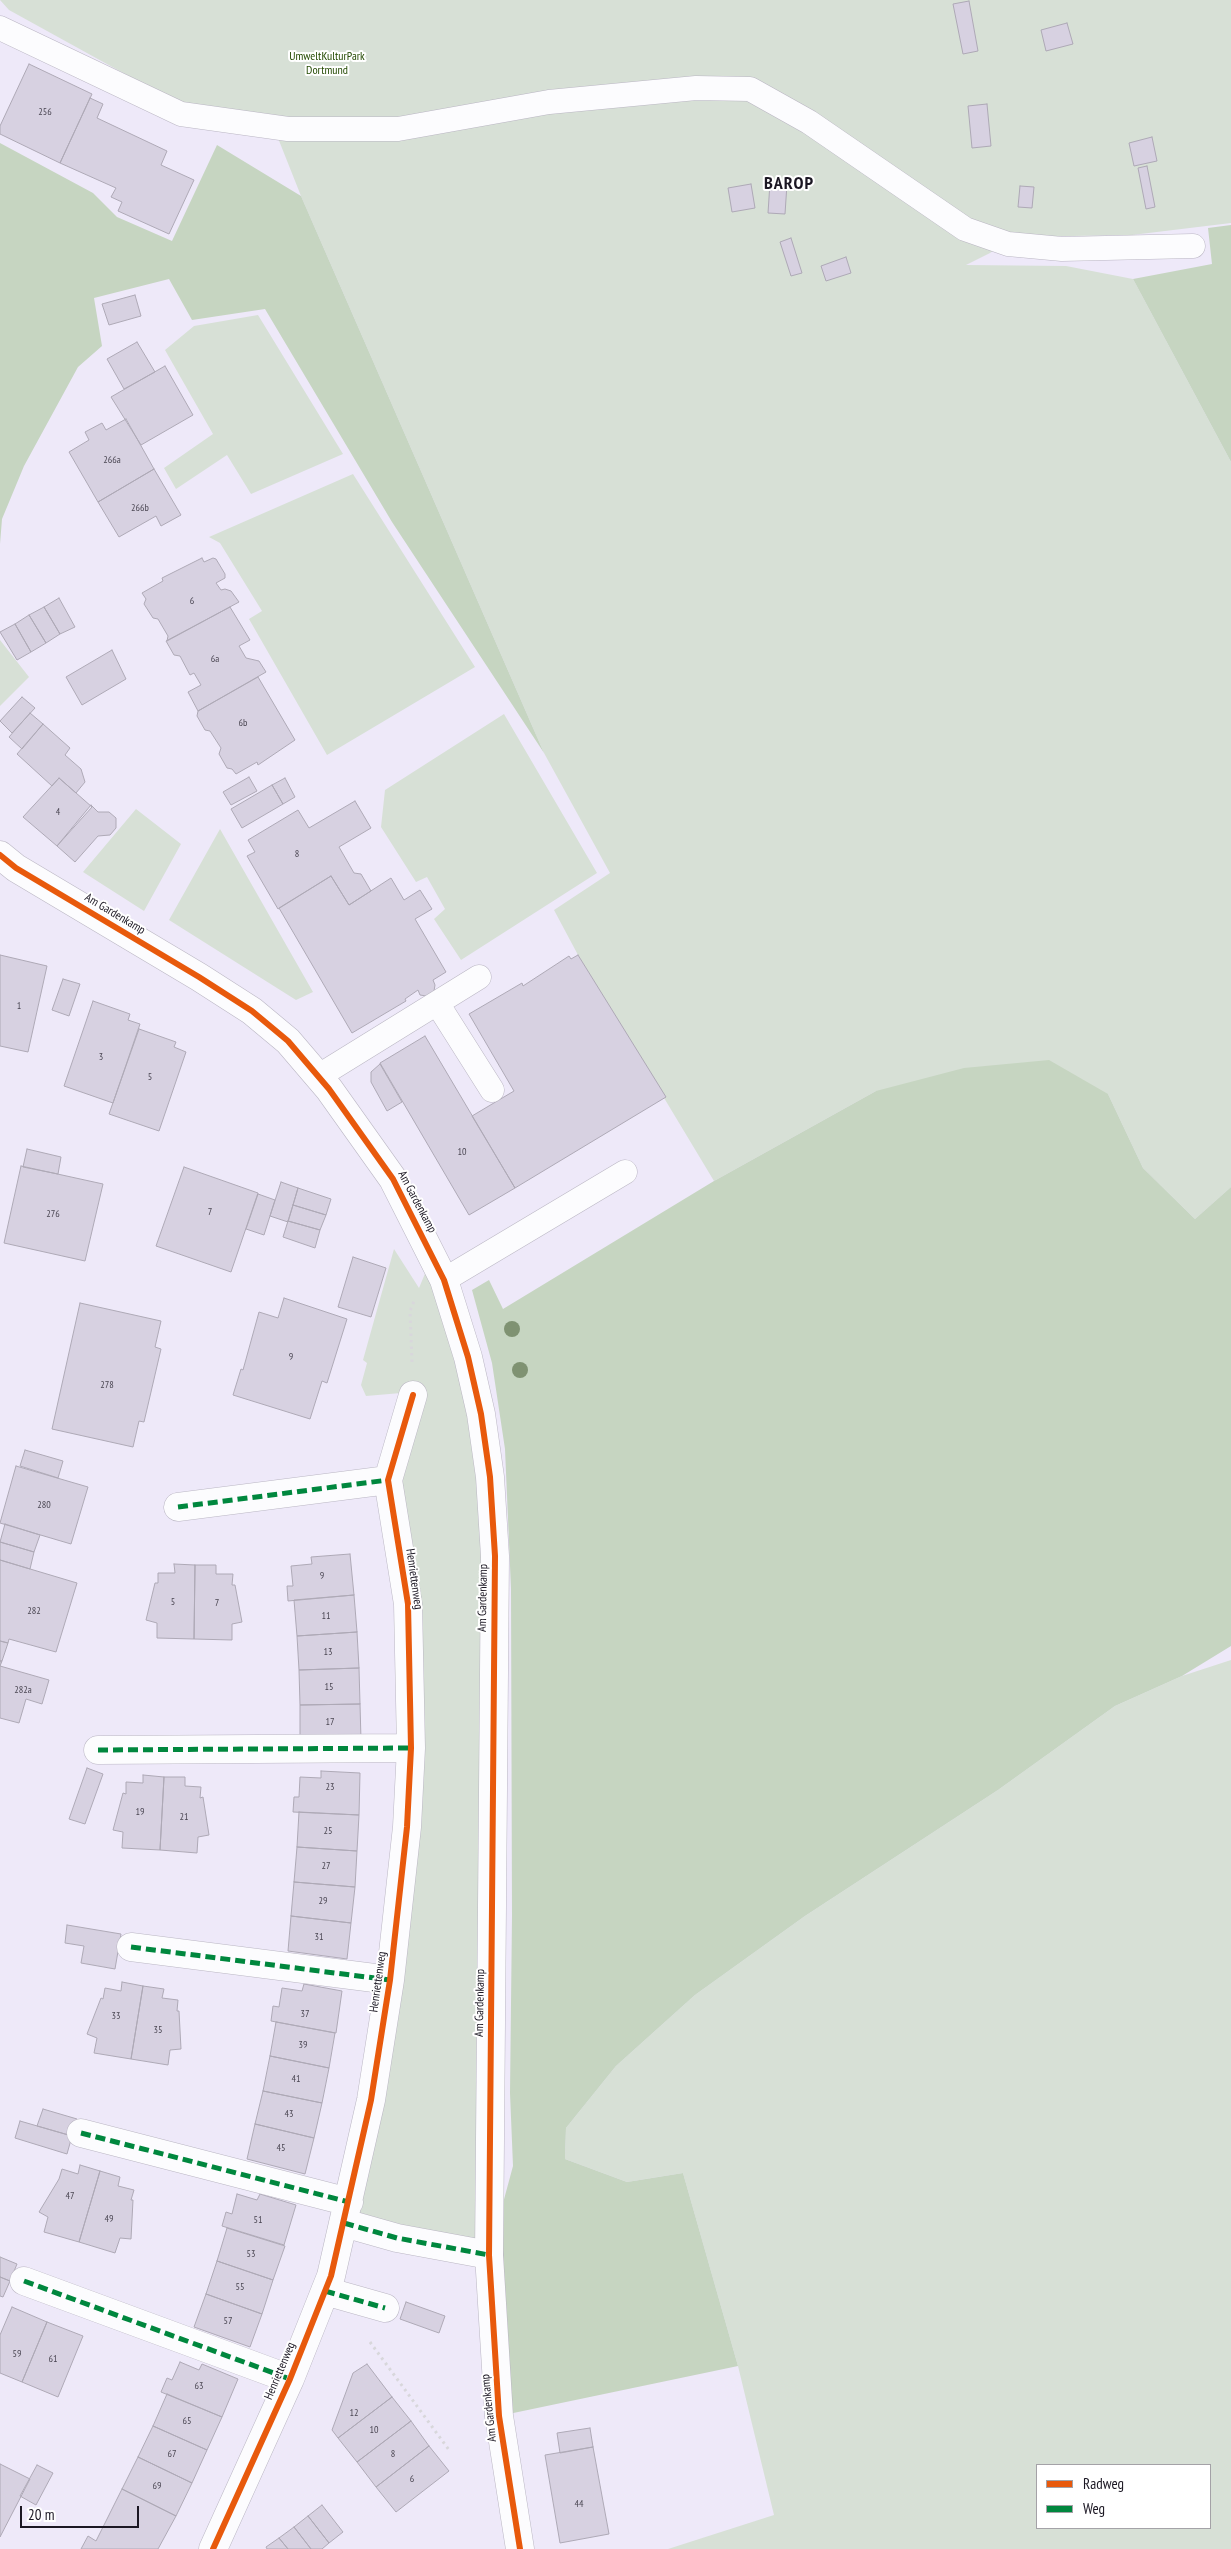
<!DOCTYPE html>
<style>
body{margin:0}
#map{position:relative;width:1231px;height:2549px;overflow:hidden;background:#eee9f9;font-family:"PT Sans Narrow",sans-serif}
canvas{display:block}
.legend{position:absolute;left:1036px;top:2464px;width:175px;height:65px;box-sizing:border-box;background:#fff;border:1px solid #a4a2a7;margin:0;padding:6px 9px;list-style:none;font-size:15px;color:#1b1723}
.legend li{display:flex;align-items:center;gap:10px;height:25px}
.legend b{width:25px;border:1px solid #a4a2a7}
.scale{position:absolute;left:20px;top:2506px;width:119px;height:22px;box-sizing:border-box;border:2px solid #1b1723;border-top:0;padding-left:6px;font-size:15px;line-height:18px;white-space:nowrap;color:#1b1723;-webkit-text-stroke:4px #fff;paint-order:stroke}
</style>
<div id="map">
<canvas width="1231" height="2549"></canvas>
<ul class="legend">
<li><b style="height:6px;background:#e8590c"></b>Radweg</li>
<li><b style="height:6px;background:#00873e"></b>Weg</li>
</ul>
<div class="scale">20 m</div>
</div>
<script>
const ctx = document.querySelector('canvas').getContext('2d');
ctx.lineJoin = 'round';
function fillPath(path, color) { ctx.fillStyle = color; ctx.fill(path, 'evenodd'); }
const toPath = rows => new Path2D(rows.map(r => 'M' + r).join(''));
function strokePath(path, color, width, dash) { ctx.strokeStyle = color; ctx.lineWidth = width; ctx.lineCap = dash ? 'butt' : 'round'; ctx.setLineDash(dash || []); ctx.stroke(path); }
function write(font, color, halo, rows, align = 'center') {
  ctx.font = font + ' "PT Sans Narrow",sans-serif'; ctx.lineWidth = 4; ctx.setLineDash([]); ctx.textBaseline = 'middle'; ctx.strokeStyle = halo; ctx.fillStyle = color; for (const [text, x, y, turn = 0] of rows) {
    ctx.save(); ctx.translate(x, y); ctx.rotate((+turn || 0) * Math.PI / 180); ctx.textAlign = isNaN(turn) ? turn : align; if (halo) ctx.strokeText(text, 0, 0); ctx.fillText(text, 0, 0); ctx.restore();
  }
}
const green = toPath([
 [0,0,1231,0,1231,223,1132,235,1012,237,990,253,966,265,1066,266,1133,279,1231,462,1231,1187,1195,1219,1143,1168,1108,1094,876,1091,714,1181,578,955,554,910,610,873,544,753,301,196,274,128,183,106,9,10],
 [258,315,343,454,251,494,227,455,176,489,164,468,213,434,165,350,194,326],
 [353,474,475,667,327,755,249,619,262,611,220,543,209,537],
 [0,640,29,677,0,706],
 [504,714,597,873,461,960,434,919,445,909,427,877,416,882,381,827,385,790],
 [136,809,181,844,144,911,83,872],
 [220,829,313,992,296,1000,169,920],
 [394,1249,419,1288,432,1257,481,1414,489,2255,344,2223,407,1827,388,1480,401,1393,366,1396,361,1385,367,1363,363,1360],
 [1231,1660,1231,2549,668,2549,774,2515,738,2366,683,2173,627,2182,565,2159,566,2128,616,2066,695,1995,805,1916,998,1790,1115,1706,1182,1676],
 [1037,2465,1210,2465,1210,2528,1037,2528]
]);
const forest = toPath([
 [0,143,93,193,117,217,172,241,217,145,301,196,544,753,392,522,265,309,192,320,169,279,94,298,102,346,78,367,24,466,2,519,0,544],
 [1231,225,1231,462,1133,279,1212,264,1208,228],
 [1049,1060,1108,1094,1143,1168,1195,1219,1231,1187,1231,1646,1182,1676,1115,1706,998,1790,805,1916,695,1995,616,2066,566,2128,565,2159,627,2182,683,2173,738,2366,499,2416,489,2255,513,2166,510,2093,512,1916,511,1589,505,1449,492,1363,472,1290,489,1280,503,1309,714,1181,876,1091,964,1068]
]);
const building = toPath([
 [969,1,978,51,963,54,953,4,969,1],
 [1067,23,1073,44,1046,51,1041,30,1067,23],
 [29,64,92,94,60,163,0,134,0,126,29,64],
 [90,98,103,104,97,118,167,151,161,165,194,180,169,234,118,211,122,202,111,197,116,188,60,163,90,98],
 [987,104,991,146,972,148,968,106,987,104],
 [1152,137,1157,161,1134,166,1129,143,1152,137],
 [1147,166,1155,207,1146,209,1138,168,1147,166],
 [770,183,787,184,785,214,768,213,770,183],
 [751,184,755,208,732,212,728,188,751,184],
 [1020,186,1034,187,1032,208,1018,207,1020,186],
 [791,238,802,273,791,276,780,242,791,238],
 [846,257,851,273,826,281,821,266,846,257],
 [135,295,141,316,109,325,102,304,135,295],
 [137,342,155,372,124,389,107,359,137,342],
 [165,366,193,415,141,445,111,397,165,366],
 [126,419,154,469,98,502,69,452,89,440,85,432,102,423,106,430,126,419],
 [154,469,181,515,161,526,156,516,119,537,98,502,154,469],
 [202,558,204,562,213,558,216,559,225,574,225,578,216,583,221,590,225,589,231,591,239,602,167,641,168,636,158,619,153,618,144,604,146,599,142,593,163,581,162,578,202,558],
 [59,598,75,627,60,634,44,607,59,598],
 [44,607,60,634,46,643,29,615,44,607],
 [230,607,250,640,239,646,246,658,259,661,266,672,198,711,188,692,201,685,194,673,190,675,180,656,174,655,166,641,230,607],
 [29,615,46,643,31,652,15,624,29,615],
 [15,624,31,652,17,660,0,632,15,624],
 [112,650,126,679,82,705,66,677,112,650],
 [258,677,295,740,258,765,257,762,236,774,232,769,227,768,219,754,221,748,210,731,205,730,197,716,198,711,258,677],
 [22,697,35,708,12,733,0,721,22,697],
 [30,713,43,724,22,749,9,737,30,713],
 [43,724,70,748,65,755,81,769,85,782,76,793,59,778,52,786,17,754,43,724],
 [249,777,257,791,231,805,223,792,249,777],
 [59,778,92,807,57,846,23,817,59,778],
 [285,778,295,797,283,804,272,785,285,778],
 [272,785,283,804,242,828,231,809,272,785],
 [355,801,371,828,339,847,354,873,361,874,371,891,349,905,331,876,278,909,247,856,255,852,248,840,298,810,309,828,355,801],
 [91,805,98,812,109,812,116,818,116,828,110,835,98,836,75,862,57,846,91,805],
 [331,876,349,905,391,878,404,900,420,890,432,909,415,919,446,972,433,980,435,985,434,991,426,996,420,995,418,990,405,999,406,1001,352,1033,279,908,331,876],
 [0,955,47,966,28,1052,0,1046,0,955],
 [578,955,666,1097,515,1188,472,1116,514,1091,469,1014,522,983,523,986,569,956,571,959,578,955],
 [63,979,80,984,69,1016,52,1010,63,979],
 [93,1001,130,1014,128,1020,140,1024,113,1103,64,1086,93,1001],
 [139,1029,176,1042,174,1047,186,1052,159,1131,109,1114,139,1029],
 [425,1036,515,1188,469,1215,380,1063,425,1036],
 [380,1064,402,1102,387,1111,371,1082,371,1072,380,1064],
 [27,1149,61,1157,58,1174,23,1167,27,1149],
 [21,1166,103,1184,85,1261,4,1243,21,1166],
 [184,1167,258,1193,231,1272,156,1246,184,1167],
 [281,1182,298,1188,288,1222,270,1216,281,1182],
 [298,1188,331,1199,326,1215,293,1205,298,1188],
 [258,1194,275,1200,264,1235,246,1229,258,1194],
 [293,1205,326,1215,320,1230,288,1221,293,1205],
 [288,1221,320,1230,315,1248,283,1237,288,1221],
 [353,1257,386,1268,371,1317,338,1307,353,1257],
 [284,1298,347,1319,327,1383,322,1381,310,1419,233,1395,241,1369,243,1370,259,1312,278,1318,284,1298],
 [80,1303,161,1321,155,1347,161,1349,144,1422,139,1421,133,1447,52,1429,80,1303],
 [25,1450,63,1461,58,1478,20,1466,25,1450],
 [16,1466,88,1487,71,1544,0,1523,16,1466],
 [5,1524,40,1535,34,1552,0,1542,5,1524],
 [0,1542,34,1552,30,1569,0,1560,0,1542],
 [350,1554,354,1595,288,1601,287,1586,293,1586,291,1566,312,1564,311,1557,350,1554],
 [0,1560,77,1583,56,1652,9,1639,8,1643,0,1641,0,1560],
 [174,1564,195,1565,194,1639,157,1638,157,1623,146,1620,155,1583,158,1583,158,1573,175,1573,174,1564],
 [195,1565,216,1565,216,1574,233,1574,232,1585,235,1585,242,1622,232,1624,232,1640,194,1639,195,1565],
 [354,1595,357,1632,297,1636,294,1600,354,1595],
 [357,1632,359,1668,299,1670,297,1636,357,1632],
 [0,1641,8,1643,2,1661,0,1661,0,1641],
 [0,1661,2,1661,0,1666,49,1680,42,1704,26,1699,19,1723,0,1718,0,1661],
 [359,1668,360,1704,300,1705,299,1670,359,1668],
 [360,1704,361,1740,300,1740,300,1705,360,1704],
 [87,1768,103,1774,85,1824,69,1819,87,1768],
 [321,1771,360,1773,359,1815,293,1812,294,1797,299,1797,300,1777,321,1778,321,1771],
 [143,1775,164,1777,160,1850,122,1848,123,1832,113,1830,123,1793,126,1794,126,1782,143,1783,143,1775],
 [164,1777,185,1777,185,1786,201,1787,200,1798,203,1797,209,1835,198,1837,197,1853,160,1850,164,1777],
 [299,1812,359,1815,357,1851,297,1847,299,1812],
 [297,1847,357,1851,355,1887,294,1882,297,1847],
 [294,1882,355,1887,351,1923,291,1916,294,1882],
 [291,1916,351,1923,347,1959,288,1951,291,1916],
 [67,1925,121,1934,115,1969,81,1963,84,1946,65,1943,67,1925],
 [122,1982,143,1986,131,2059,94,2053,97,2038,87,2034,101,1998,103,1999,105,1988,121,1991,122,1982],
 [304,1984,342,1991,336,2033,271,2021,273,2006,279,2007,282,1988,302,1991,304,1984],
 [143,1986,164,1989,162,1998,178,2000,177,2011,179,2011,181,2049,170,2050,168,2065,131,2059,143,1986],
 [276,2022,335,2033,329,2068,270,2056,276,2022],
 [270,2056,329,2068,322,2103,263,2091,270,2056],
 [263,2091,322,2103,314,2138,255,2124,263,2091],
 [43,2109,77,2119,72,2136,37,2126,43,2109],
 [20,2121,72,2136,67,2154,15,2138,20,2121],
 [255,2124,314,2138,305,2174,247,2159,255,2124],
 [80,2165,100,2171,79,2242,44,2232,48,2217,39,2212,59,2179,62,2169,78,2174,80,2165],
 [100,2171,120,2177,118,2186,134,2190,131,2200,133,2200,131,2239,120,2238,115,2253,79,2242,100,2171],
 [237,2194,257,2200,260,2194,296,2205,284,2245,222,2226,226,2212,232,2214,237,2194],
 [227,2228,285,2246,273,2280,217,2261,227,2228],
 [0,2257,17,2264,10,2281,0,2277,0,2257],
 [217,2261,273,2280,262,2314,206,2294,217,2261],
 [0,2277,10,2281,3,2297,0,2296,0,2277],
 [206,2294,262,2314,250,2347,194,2327,206,2294],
 [406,2302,445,2316,439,2333,400,2319,406,2302],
 [12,2307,47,2322,22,2382,0,2373,0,2335,12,2307],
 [47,2322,83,2336,58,2397,22,2382,47,2322],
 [180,2362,199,2370,202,2364,238,2379,222,2417,161,2392,167,2378,172,2380,180,2362],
 [367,2364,392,2397,338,2438,332,2430,353,2373,367,2364],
 [167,2394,222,2417,207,2450,153,2426,167,2394],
 [392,2397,411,2421,357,2462,338,2438,392,2397],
 [411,2421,429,2446,376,2487,357,2462,411,2421],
 [153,2426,207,2450,192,2483,138,2457,153,2426],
 [590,2428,593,2447,560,2453,557,2433,590,2428],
 [429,2446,449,2471,396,2512,376,2487,429,2446],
 [593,2447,609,2534,560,2543,545,2455,593,2447],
 [138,2457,192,2483,176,2516,122,2489,138,2457],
 [0,2464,30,2479,0,2537,0,2464],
 [37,2465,53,2473,36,2505,20,2496,37,2465],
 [122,2489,176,2516,158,2549,81,2549,88,2536,96,2541,122,2489],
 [322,2505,343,2532,329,2543,308,2516,322,2505],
 [308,2516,329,2543,322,2549,311,2549,294,2527,308,2516],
 [294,2527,311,2549,288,2549,279,2538,294,2527],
 [279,2538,288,2549,267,2549,266,2547,279,2538]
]);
const path = toPath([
 [412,1362,410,1311,414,1301],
 [370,2342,449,2450]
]);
const lane = toPath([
 [0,28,181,114,288,129,398,129,549,102,696,88,750,89,809,122,965,229,1008,244,1062,249,1193,246],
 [437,1003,492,1090],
 [319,1076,479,977],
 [444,1280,625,1172]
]);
const street = toPath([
 [178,1507,388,1480],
 [98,1750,411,1748],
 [131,1947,390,1980],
 [81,2133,349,2202],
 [344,2223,397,2238,489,2255],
 [24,2281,290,2379],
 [325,2291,385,2308],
 [213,2549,290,2379,331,2276,371,2100,390,1980,407,1827,411,1748,408,1604,388,1480,413,1395]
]);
const secondary = toPath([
 [0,855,16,868,199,977,252,1011,288,1041,329,1089,393,1179,444,1280,468,1357,481,1414,490,1477,495,1556,489,2255,499,2416,520,2549]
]);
const quiet = toPath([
 [178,1507,388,1480],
 [98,1750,411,1748],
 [131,1947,390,1980],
 [81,2133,349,2202],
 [344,2223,397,2238,489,2255],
 [24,2281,290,2379],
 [325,2291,385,2308]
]);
const cycleway = toPath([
 [0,855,16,868,199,977,252,1011,288,1041,329,1089,393,1179,444,1280,468,1357,481,1414,490,1477,495,1556,489,2255,499,2416,520,2549],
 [213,2549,290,2379,331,2276,371,2100,390,1980,407,1827,411,1748,408,1604,388,1480,413,1395]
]);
const trees = [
 [512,1329],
 [520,1370]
];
const numberNames = [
 ["256",45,112],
 ["266a",112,460],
 ["266b",140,508],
 ["6",192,601],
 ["6a",215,659],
 ["6b",243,723],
 ["4",58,812],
 ["8",297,854],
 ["1",19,1006],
 ["3",101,1057],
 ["5",150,1077],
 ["10",462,1152],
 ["7",210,1212],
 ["276",53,1214],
 ["9",291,1357],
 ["278",107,1385],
 ["280",44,1505],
 ["9",322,1576],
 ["5",173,1602],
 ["7",217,1603],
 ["282",34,1611],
 ["11",326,1616],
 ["13",328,1652],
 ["15",329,1687],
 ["282a",23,1690],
 ["17",330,1722],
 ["23",330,1787],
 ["19",140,1812],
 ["21",184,1817],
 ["25",328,1831],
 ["27",326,1866],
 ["29",323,1901],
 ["31",319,1937],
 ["37",305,2014],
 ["33",116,2016],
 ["35",158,2030],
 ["39",303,2045],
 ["41",296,2079],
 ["43",289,2114],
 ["45",281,2148],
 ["47",70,2196],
 ["49",109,2219],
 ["51",258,2220],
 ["53",251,2254],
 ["55",240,2287],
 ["57",228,2321],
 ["59",17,2354],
 ["61",53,2359],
 ["63",199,2386],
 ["12",354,2413],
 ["65",187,2421],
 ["10",374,2430],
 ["67",172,2454],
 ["8",393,2454],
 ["6",412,2479],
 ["69",157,2486],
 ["44",579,2504]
];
const parkNames = [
 ["UmweltKulturPark",327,57],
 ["Dortmund",327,71]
];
const streetNames = [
 ["Am Gardenkamp",115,914,31],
 ["Am Gardenkamp",417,1202,62],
 ["Henriettenweg",414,1579,82],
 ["Am Gardenkamp",483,1598,-89],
 ["Henriettenweg",378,1982,-82],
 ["Am Gardenkamp",480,2003,-89],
 ["Henriettenweg",280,2371,-67],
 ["Am Gardenkamp",489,2408,-96]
];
const districtNames = [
 ["BAROP",789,184]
];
fillPath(green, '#d7e0d6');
fillPath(forest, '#c6d5c1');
fillPath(building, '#d7d1e1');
strokePath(building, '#aea9b6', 1);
strokePath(lane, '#bab6c3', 25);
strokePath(street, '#bab6c3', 29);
strokePath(secondary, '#bab6c3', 29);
strokePath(path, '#d8d7db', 3, [2.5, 4]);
strokePath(lane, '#fcfcfe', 24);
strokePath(street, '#fcfcfe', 28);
strokePath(secondary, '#fcfcfe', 28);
strokePath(quiet, '#00873e', 5, [10, 5]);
strokePath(cycleway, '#e8590c', 6);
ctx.fillStyle = '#7f9272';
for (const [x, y] of trees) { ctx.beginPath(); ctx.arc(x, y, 8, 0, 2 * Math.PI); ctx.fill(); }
write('10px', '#4a4652', null, numberNames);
write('12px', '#254b04', '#fff', parkNames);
write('12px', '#1b1723', '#fff', streetNames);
ctx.letterSpacing = '1px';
write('bold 18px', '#1b1723', '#fff', districtNames);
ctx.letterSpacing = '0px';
</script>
